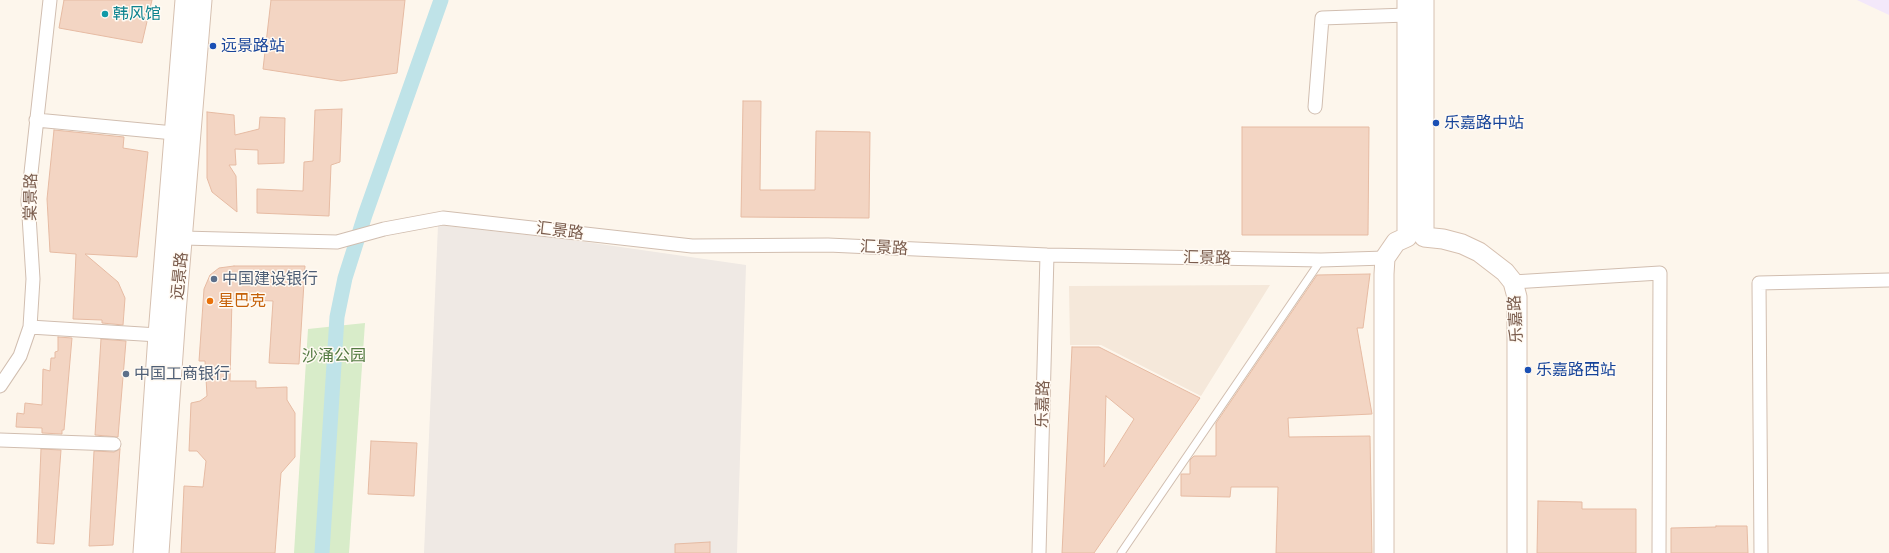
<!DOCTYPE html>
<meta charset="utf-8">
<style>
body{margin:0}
canvas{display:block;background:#fdf6ec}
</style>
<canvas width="1889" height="553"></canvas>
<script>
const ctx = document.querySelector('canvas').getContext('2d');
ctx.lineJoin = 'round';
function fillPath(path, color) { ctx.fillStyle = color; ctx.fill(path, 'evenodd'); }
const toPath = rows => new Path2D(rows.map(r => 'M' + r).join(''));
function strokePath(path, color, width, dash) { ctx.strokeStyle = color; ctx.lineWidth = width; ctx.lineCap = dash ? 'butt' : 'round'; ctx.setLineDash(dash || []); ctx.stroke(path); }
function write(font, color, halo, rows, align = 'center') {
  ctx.font = font + ' "Alegreya Sans","Noto Sans SC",sans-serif'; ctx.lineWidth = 3; ctx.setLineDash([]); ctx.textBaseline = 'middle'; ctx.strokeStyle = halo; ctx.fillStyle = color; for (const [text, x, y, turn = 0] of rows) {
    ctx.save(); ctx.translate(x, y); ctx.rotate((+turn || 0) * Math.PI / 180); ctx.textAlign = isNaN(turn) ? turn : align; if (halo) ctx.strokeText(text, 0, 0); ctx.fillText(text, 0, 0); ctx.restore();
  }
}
const residential = toPath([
 [1270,285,1201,396,1101,345,1070,345,1069,286]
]);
const industrial = toPath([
 [438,225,572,240,746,265,737,553,424,553]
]);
const education = toPath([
 [1857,0,1889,0,1889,15]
]);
const green = toPath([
 [365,323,349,553,294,553,308,329]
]);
const canal = toPath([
 [322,553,337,317,345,278,365,215,441,0]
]);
const building = toPath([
 [64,0,152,0,142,43,59,28,64,0],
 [271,0,405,0,397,73,341,81,263,69,271,0],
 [743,101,761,101,760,190,815,190,816,131,870,132,869,218,741,217,743,101],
 [342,109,340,162,331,165,329,216,257,213,257,189,303,191,304,162,313,161,315,110,342,109],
 [207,112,234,115,235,135,259,129,260,117,285,118,284,163,258,164,258,150,235,149,236,165,229,165,236,176,237,212,212,192,207,178,207,112],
 [1242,127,1369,127,1368,235,1242,235,1242,127],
 [54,130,124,137,123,148,148,152,137,257,85,254,118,282,125,298,123,325,102,323,102,320,73,319,76,254,50,252,47,199,54,130],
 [234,266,305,266,299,364,269,363,273,301,232,299,230,381,256,381,256,388,287,387,287,400,295,413,295,457,281,473,275,553,181,553,184,486,203,487,206,461,197,451,189,451,191,403,200,401,207,396,205,361,199,361,204,289,210,275,219,268,234,266],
 [1370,274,1363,328,1357,328,1372,414,1288,418,1289,437,1370,436,1372,553,1276,553,1278,487,1231,487,1230,497,1181,496,1181,474,1190,474,1190,460,1194,456,1216,456,1216,423,1317,275,1370,274],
 [58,337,72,338,64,430,62,430,62,434,42,433,42,428,16,427,17,413,24,414,25,403,42,405,43,369,50,371,51,358,55,358,55,352,58,351,58,337],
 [101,339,126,341,118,437,95,435,101,339],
 [1072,347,1099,347,1200,398,1094,553,1062,553,1072,347],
 [1106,396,1134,419,1104,467,1106,396],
 [371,441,417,443,414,496,368,494,371,441],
 [41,449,61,450,54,544,37,543,41,449],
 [120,449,113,545,89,546,94,451,114,452,120,449],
 [1538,501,1582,502,1582,509,1636,509,1636,553,1537,553,1538,501],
 [1716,526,1747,526,1748,553,1671,553,1671,528,1716,527,1716,526],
 [710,542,710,553,675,553,675,544,710,542]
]);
const lane = toPath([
 [1121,553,1321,260]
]);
const street = toPath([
 [1315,107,1322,18,1407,15],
 [36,120,174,133],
 [183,238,337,242,384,229,443,218,692,246,828,245,1047,255,1321,260,1385,258],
 [1513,282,1660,273,1659,553],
 [30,327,158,335],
 [0,386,20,356,30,327,33,279,28,200,50,0],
 [0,440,114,444],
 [1039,553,1047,255],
 [1761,553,1759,283,1889,280]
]);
const secondary = toPath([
 [1424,0,1424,237,1443,239,1462,244,1479,252,1505,272,1513,282,1517,297,1517,553],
 [143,553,158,335,185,0],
 [159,553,176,313,202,0],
 [1384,553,1384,274,1385,258,1396,242,1407,237,1407,0]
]);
const markers = [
 [105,14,4,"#0f9aa8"],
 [213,46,4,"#1a4fb4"],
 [1436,123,4,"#1a4fb4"],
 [214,279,4,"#5c6f8a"],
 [210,301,4,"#e8710a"],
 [1528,370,4,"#1a4fb4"],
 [126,374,4,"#5c6f8a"]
];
const cultureNames = [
 ["韩风馆",113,14]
];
const transitNames = [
 ["远景路站",221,46],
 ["乐嘉路中站",1444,123],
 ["乐嘉路西站",1536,370]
];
const streetNames = [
 ["棠景路",31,197,-89],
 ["汇景路",560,231,7],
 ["汇景路",884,248,3],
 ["汇景路",1207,258,1],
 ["远景路",180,276,-84],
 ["乐嘉路",1516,319,-93],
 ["乐嘉路",1043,404,-88]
];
const serviceNames = [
 ["中国建设银行",222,279],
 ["中国工商银行",134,374]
];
const foodNames = [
 ["星巴克",218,301]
];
const parkNames = [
 ["沙涌公园",334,356]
];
fillPath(residential, '#f5e8da');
fillPath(industrial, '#efe9e4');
fillPath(education, '#f3e8fa');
fillPath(green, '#d8ecc9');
strokePath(canal, '#bfe3e8', 15);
fillPath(building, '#f3d5c3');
strokePath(building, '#e6bba3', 1);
strokePath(lane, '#d1beb0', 9);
strokePath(street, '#d1beb0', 15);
strokePath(secondary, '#d6c0b0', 21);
strokePath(lane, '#fff', 7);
strokePath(street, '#fff', 13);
strokePath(secondary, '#fff', 19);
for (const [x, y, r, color] of markers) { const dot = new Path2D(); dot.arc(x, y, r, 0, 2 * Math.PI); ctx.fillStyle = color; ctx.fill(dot); strokePath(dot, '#fffaf3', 1.5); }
write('16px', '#0d838f', '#fffaf3', cultureNames, 'left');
write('16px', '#164399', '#fffaf3', transitNames, 'left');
write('16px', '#7a5c4d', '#fffaf3', streetNames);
write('16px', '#4e5e75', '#fffaf3', serviceNames, 'left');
write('16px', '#c56008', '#fffaf3', foodNames, 'left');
write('16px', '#537a41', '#fffaf3', parkNames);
</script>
